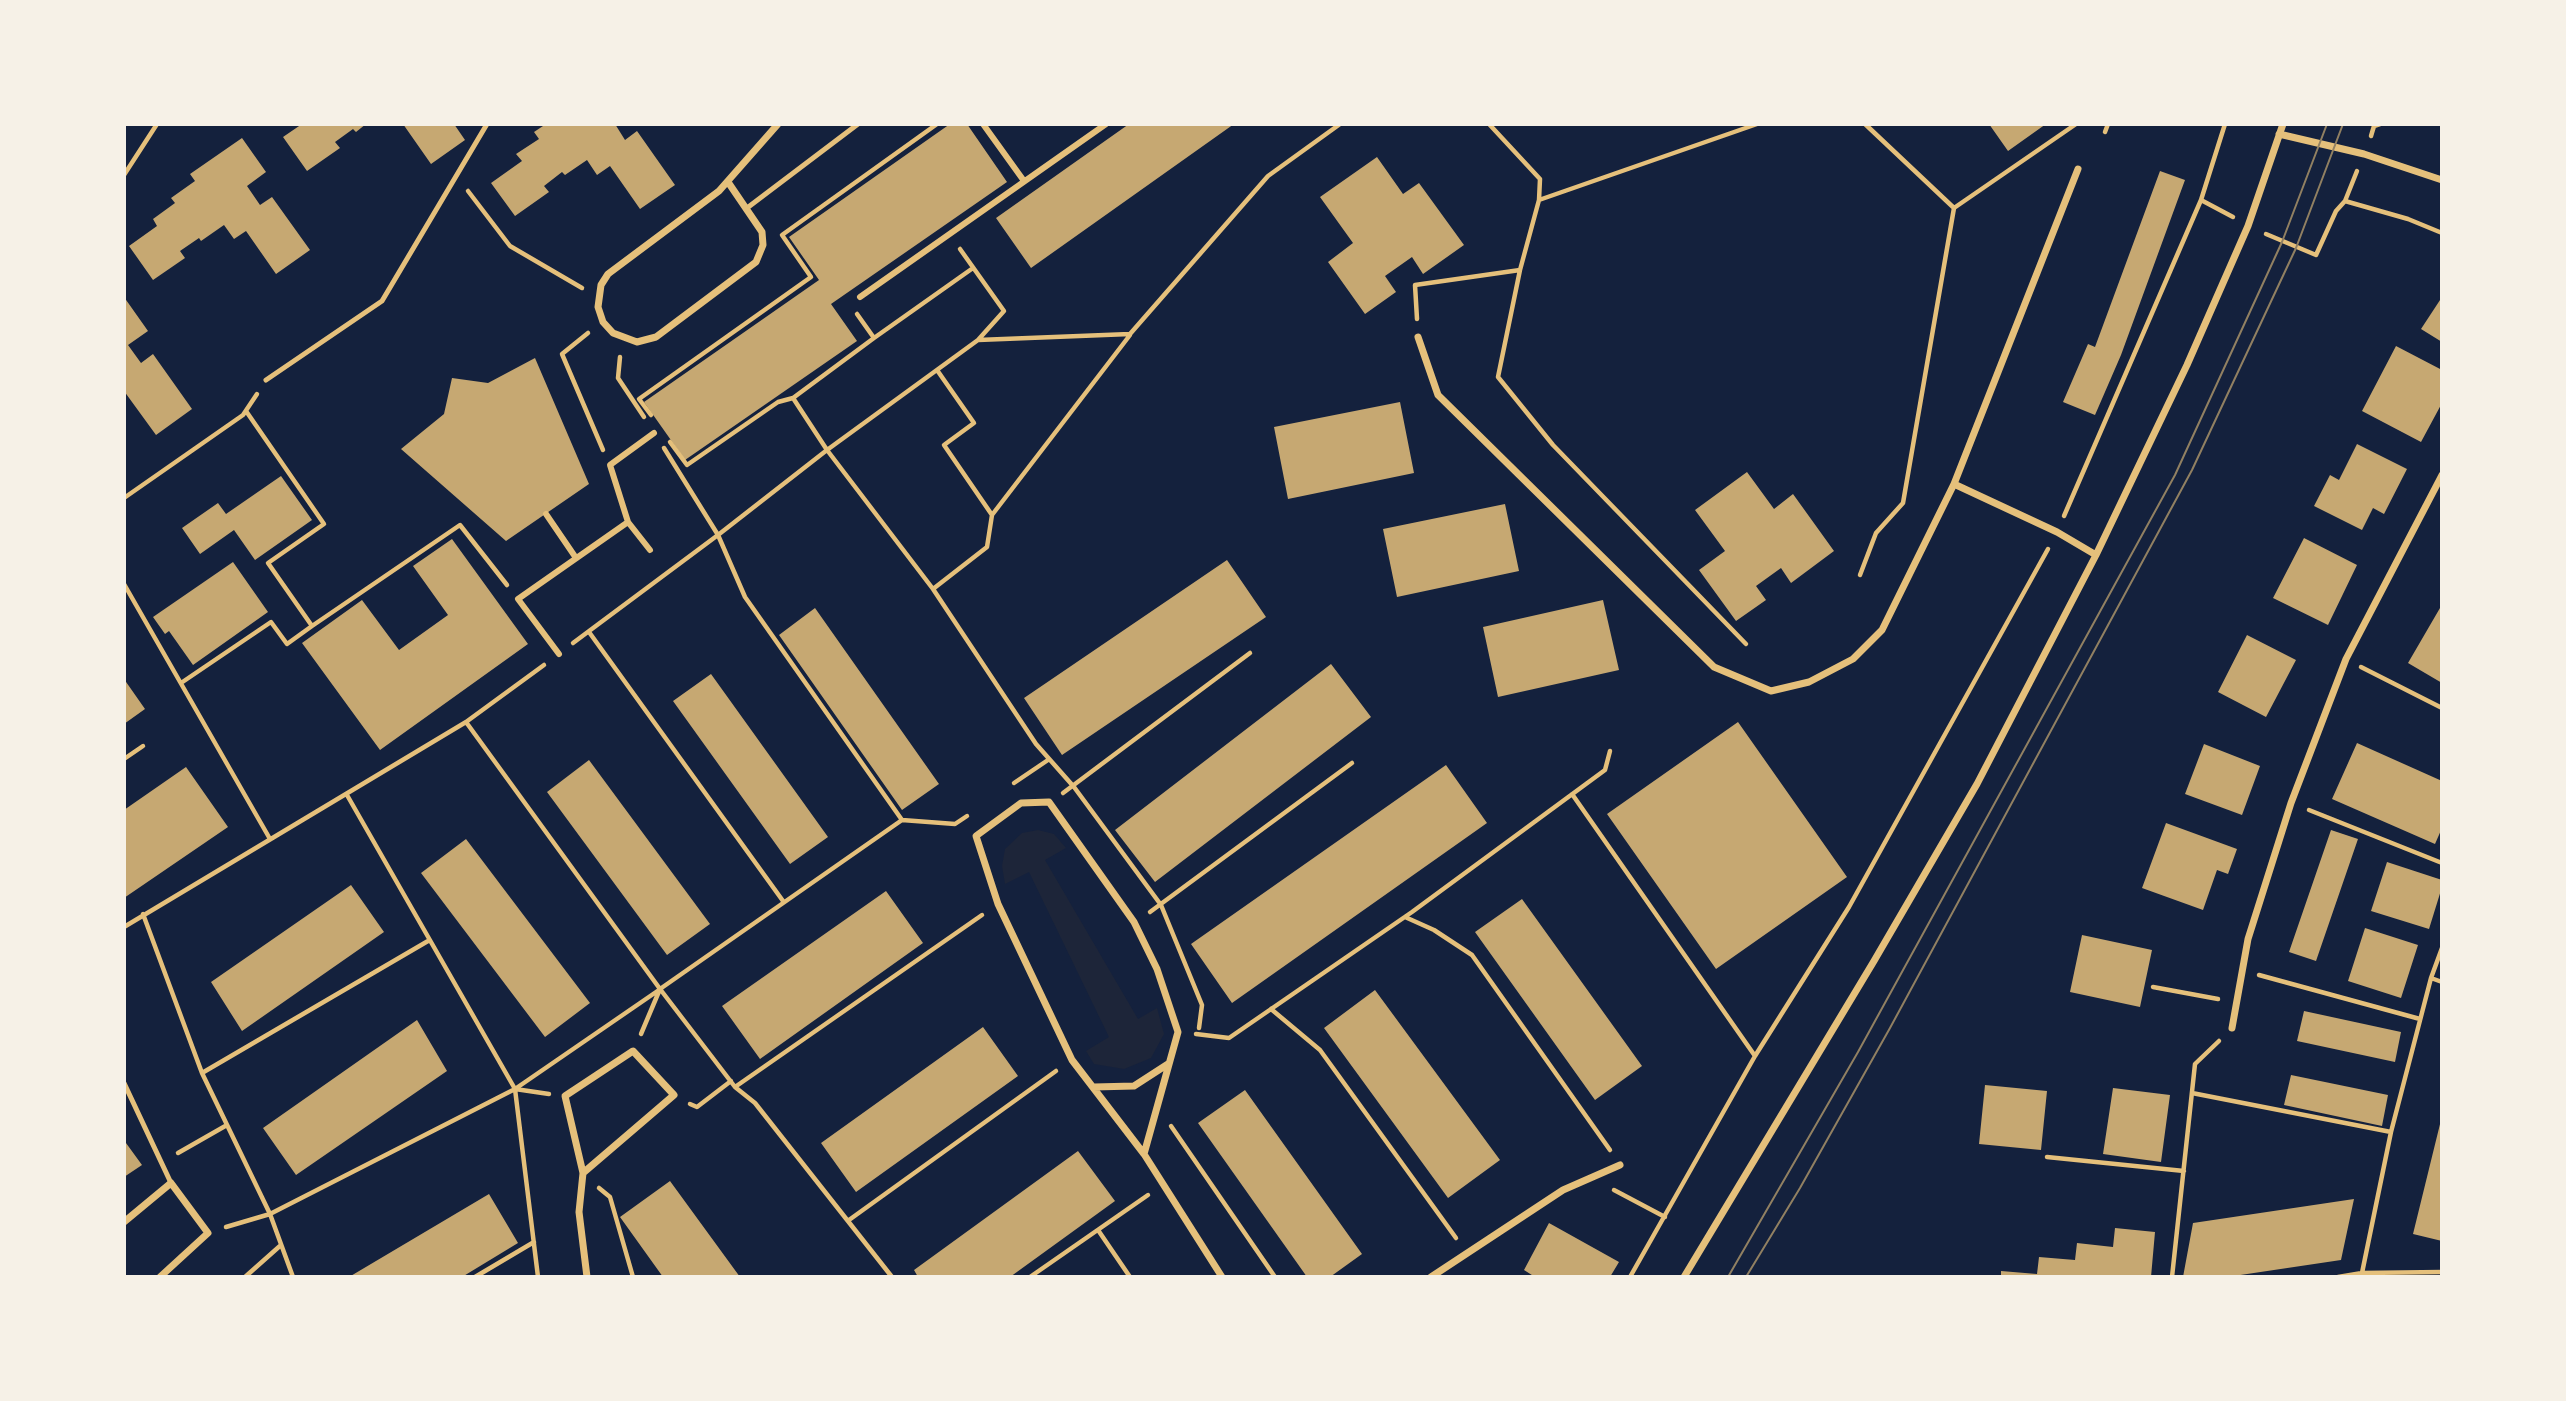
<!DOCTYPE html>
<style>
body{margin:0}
#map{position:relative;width:2566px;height:1401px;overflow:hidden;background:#14213d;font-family:"Space Grotesk",sans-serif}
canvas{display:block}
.frame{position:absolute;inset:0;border:126px solid #f6f1e7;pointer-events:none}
</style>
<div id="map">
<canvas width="2566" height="1401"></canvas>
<div class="frame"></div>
</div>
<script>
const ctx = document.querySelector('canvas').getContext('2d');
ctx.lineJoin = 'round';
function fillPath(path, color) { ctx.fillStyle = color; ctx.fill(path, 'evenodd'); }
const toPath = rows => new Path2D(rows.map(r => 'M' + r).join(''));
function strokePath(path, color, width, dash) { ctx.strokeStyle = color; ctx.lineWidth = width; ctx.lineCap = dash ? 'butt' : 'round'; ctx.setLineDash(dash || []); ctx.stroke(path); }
const green = toPath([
 [1038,830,1054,834,1066,848,1045,860,1138,1019,1157,1008,1164,1034,1151,1058,1124,1069,1094,1064,1086,1051,1109,1037,1029,872,1005,884,1002,866,1005,849,1022,833]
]);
const building = toPath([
 [302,124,366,124,356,132,353,129,335,142,340,148,307,171,283,137],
 [403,124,454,124,465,140,431,164],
 [546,124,615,124,625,140,637,131,675,185,640,209,610,166,597,175,587,160,565,175,562,172,544,186,549,192,515,216,491,183,522,161,516,154,539,139,534,132],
 [950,124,967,124,1007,182,831,304,857,341,685,460,644,402,819,280,789,237],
 [1129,124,1234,124,1031,268,996,218],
 [1989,124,2046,124,2008,151],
 [242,138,266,172,247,186,260,205,272,197,310,250,276,274,246,231,234,239,224,225,201,241,199,238,180,251,185,258,153,280,129,246,157,226,153,219,175,203,171,198,195,181,190,174],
 [1377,157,1403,194,1419,183,1464,245,1423,274,1412,257,1385,276,1396,292,1365,314,1328,262,1353,243,1320,197],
 [2160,171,2185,180,2121,355,2095,415,2063,402,2088,344,2095,347],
 [124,297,148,331,128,345,141,363,153,354,192,409,156,435,124,391],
 [2442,297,2442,342,2421,329],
 [2396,346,2442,370,2442,403,2421,442,2362,411],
 [535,358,589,484,506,541,401,449,444,414,452,378,488,383],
 [1400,402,1414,473,1288,499,1274,427],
 [2357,444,2407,469,2384,514,2373,508,2362,530,2314,506,2330,475,2339,480],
 [1747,472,1774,509,1793,494,1834,551,1791,583,1781,568,1756,586,1766,600,1736,621,1699,570,1725,551,1695,510],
 [281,476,312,520,255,560,234,530,200,554,182,528,218,503,226,514],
 [1505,504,1519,571,1397,597,1383,529],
 [2304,538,2357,565,2328,625,2273,598],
 [452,539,528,644,380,750,302,643,362,600,399,650,448,615,413,566],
 [1227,560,1266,617,1062,755,1024,698],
 [233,562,268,612,193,665,169,631,165,634,153,617],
 [1603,600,1619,670,1498,697,1483,627],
 [815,608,939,784,902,810,779,635],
 [2440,608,2442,609,2442,683,2408,663],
 [2247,635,2296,660,2266,717,2218,692],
 [1331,664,1371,717,1155,882,1115,830],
 [711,674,828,837,790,864,673,701],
 [124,679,145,709,124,724],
 [1738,722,1847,877,1716,969,1607,814],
 [2357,743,2442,781,2442,828,2435,844,2332,799],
 [2204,744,2260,766,2242,815,2185,794],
 [589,760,710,924,667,955,547,792],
 [1446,765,1487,823,1232,1003,1191,944],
 [186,767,228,827,124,898,124,810],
 [2166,823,2237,849,2228,874,2217,870,2203,910,2142,888],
 [2331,830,2358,839,2316,961,2289,952],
 [466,839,590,1003,545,1037,421,873],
 [2387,862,2442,880,2442,887,2429,929,2371,911],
 [351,885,384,932,242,1031,211,982],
 [886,891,923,943,760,1059,722,1006],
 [1522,899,1642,1066,1595,1100,1475,932],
 [2365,928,2418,945,2401,998,2348,981],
 [2082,935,2152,950,2140,1007,2070,992],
 [1375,990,1500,1160,1448,1198,1324,1028],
 [2304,1011,2401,1032,2395,1062,2297,1041],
 [417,1020,447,1071,296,1175,263,1128],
 [983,1027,1018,1076,856,1192,821,1143],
 [2291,1075,2388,1095,2382,1126,2284,1105],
 [1985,1085,2047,1091,2041,1150,1979,1144],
 [2113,1088,2170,1095,2161,1162,2103,1154],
 [1245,1090,1362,1254,1330,1277,1307,1277,1198,1123],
 [2441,1120,2442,1120,2442,1241,2413,1234],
 [126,1143,142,1165,124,1177,124,1144],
 [1078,1151,1115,1201,1010,1277,918,1277,914,1270],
 [670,1181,740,1277,663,1277,620,1217],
 [489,1194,518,1243,462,1277,349,1277],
 [2354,1199,2341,1260,2227,1277,2183,1277,2193,1223],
 [1549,1223,1619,1262,1610,1277,1535,1277,1524,1270],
 [2115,1228,2155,1232,2151,1277,2001,1277,2001,1271,2037,1274,2039,1257,2075,1260,2077,1243,2113,1247]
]);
const path = toPath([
 [1489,124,1540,179,1539,200,1520,270,1498,377,1553,445,1746,644],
 [2105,132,2108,124],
 [2371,136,2374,126,2380,124],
 [124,175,157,124],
 [468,191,510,246,582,288],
 [1539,200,1757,124],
 [2201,200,2233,217],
 [2345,201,2408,219,2442,233],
 [1954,208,2076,124],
 [2266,234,2316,255,2336,211,2345,201,2357,171],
 [960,249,1004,311,978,340,827,450,933,589,1036,744,1074,787,1161,905,1202,1005,1199,1028],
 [1417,319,1415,285,1520,270],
 [588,333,562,354,603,450],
 [874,338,973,268],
 [978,340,1130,334,1268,176,1340,124],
 [620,357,618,378,644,417],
 [937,370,974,423,944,445,992,515],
 [246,411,324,524,268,563,312,626,460,525,507,585],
 [651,415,639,399,811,277,782,235,937,124],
 [670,442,687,465,778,402,793,398,874,338,857,314],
 [664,448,718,535,745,597,902,820],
 [124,498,243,415,257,394],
 [2064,516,2201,200,2225,124],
 [1860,575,1876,533,1903,503,1954,208,1865,124],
 [124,584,270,839],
 [933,589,987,547,992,515,1130,335],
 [589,632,783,901],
 [573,643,718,535,827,450,793,398],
 [2361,667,2442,708],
 [181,683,271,622,287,644,312,626],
 [466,722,660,989,735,1087,755,1103,892,1277],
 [124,759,143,746],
 [1014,783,1048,760],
 [1063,793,1250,653],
 [1572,794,1755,1056],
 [347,795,515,1089,538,1277],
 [2309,810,2442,863],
 [1150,912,1352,763],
 [143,914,202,1073,270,1214,293,1277],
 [1405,917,1434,930,1472,955,1610,1150],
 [124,927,466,722,544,665],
 [2259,975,2420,1019],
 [2431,978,2442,982],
 [2153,987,2218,999],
 [1271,1009,1320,1050,1456,1238],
 [641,1034,660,989,902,820,955,824,967,816],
 [1196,1034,1229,1038,1412,912,1605,770,1610,751],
 [202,1073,428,941],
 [735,1087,982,915],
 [515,1089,659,990],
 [2192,1093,2391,1132],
 [690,1104,697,1107,731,1081],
 [1171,1126,1275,1277],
 [178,1153,227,1125],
 [2047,1157,2184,1171],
 [599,1188,610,1197,633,1277],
 [1614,1190,1665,1217],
 [849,1220,1056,1071],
 [226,1227,270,1214,515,1089,549,1094],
 [1098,1230,1130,1277],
 [2362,1273,2391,1132,2431,978,2442,948],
 [245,1277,281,1245],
 [475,1277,534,1242],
 [1030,1277,1148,1195],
 [1630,1277,1755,1056,1849,907,2048,549],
 [2172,1277,2195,1064,2219,1041],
 [2338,1277,2362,1273,2442,1272]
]);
const service = toPath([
 [747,208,858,124],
 [266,380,382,301,487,124],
 [124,1083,171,1183]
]);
const pedestrian = toPath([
 [983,124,1024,181],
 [860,297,1106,124],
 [546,514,576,558],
 [628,522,650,550],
 [559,654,518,599,628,522,610,465,654,433]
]);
const minor = toPath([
 [2279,134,2364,154,2442,180],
 [2078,169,1954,484,2057,532,2096,555],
 [728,182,762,232,763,245,756,262,656,337,637,342,613,333,603,322,598,307,601,285,608,274,719,191,778,124],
 [1418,337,1438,395,1714,667,1771,691,1809,682,1853,659,1882,630,1954,484],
 [2232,1028,2248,939,2291,803,2346,659,2442,475],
 [1094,1087,1134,1086,1168,1064],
 [1144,1154,1178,1032,1157,969,1134,922,1049,802,1021,803,976,836,998,904,1072,1060,1144,1154,1222,1277],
 [583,1173,674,1095,633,1051,565,1096,583,1173,579,1212,587,1277],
 [124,1222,171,1183,208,1233,160,1277],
 [1431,1277,1563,1190,1620,1165],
 [1684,1277,1874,961,1977,784,2096,555,2187,365,2248,226,2283,124]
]);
const tram = toPath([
 [1728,1277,1858,1052,2175,475,2282,242,2327,124],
 [1746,1277,1800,1188,1890,1028,2192,470,2296,248,2343,124]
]);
fillPath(green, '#1d2539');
fillPath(building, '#c6a872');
strokePath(path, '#e5c07b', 4.5);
strokePath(service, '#e5c07b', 5);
strokePath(pedestrian, '#e5c07b', 6);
strokePath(minor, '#e5c07b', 7);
strokePath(tram, '#918062', 2);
</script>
